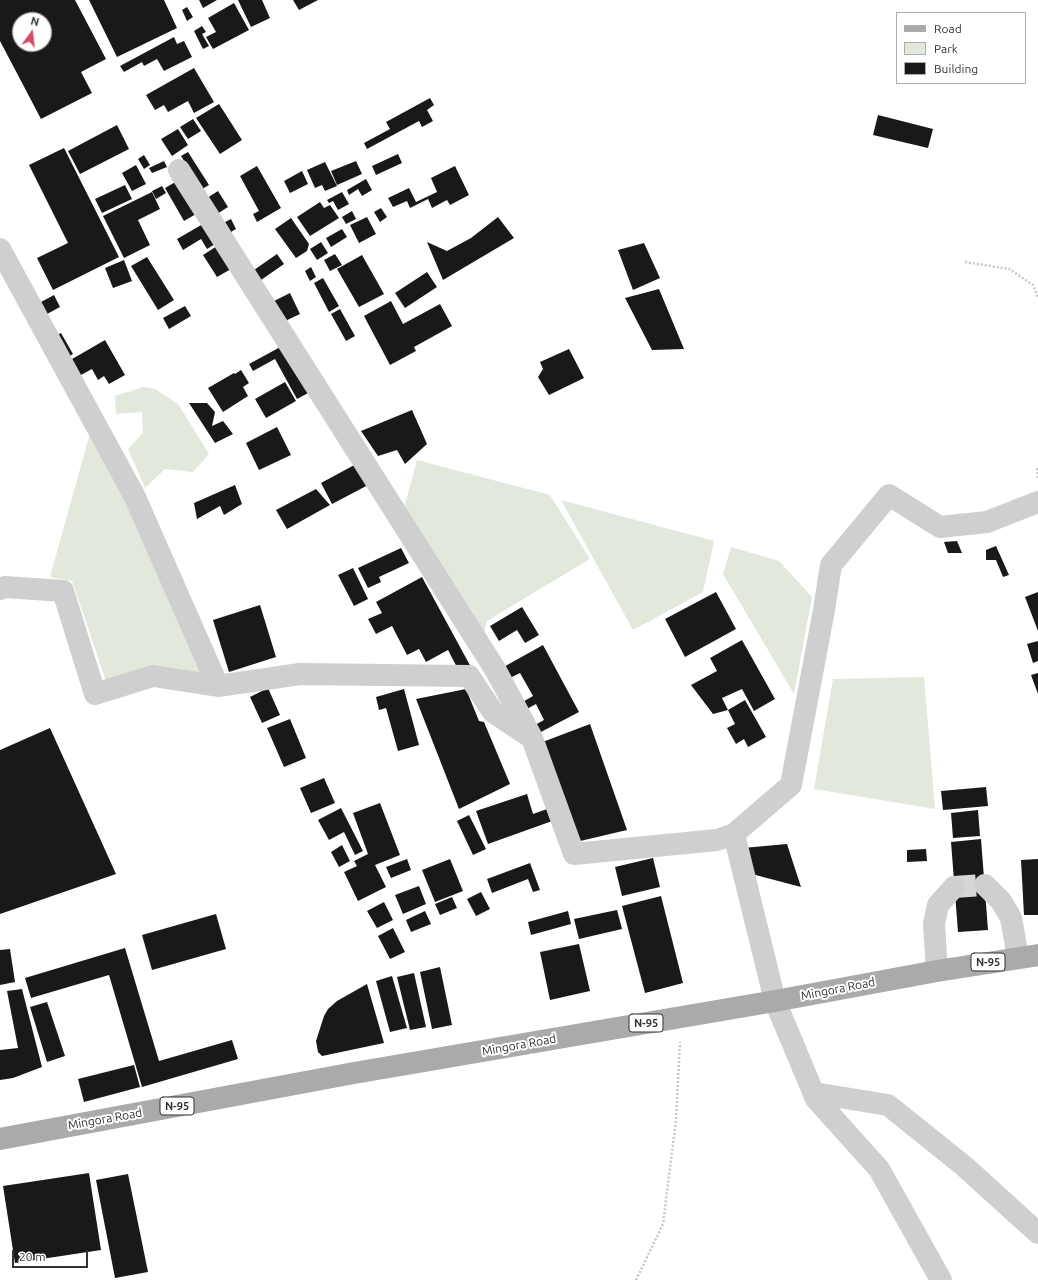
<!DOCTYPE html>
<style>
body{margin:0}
#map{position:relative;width:1038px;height:1280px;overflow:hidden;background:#fff;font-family:Ubuntu,sans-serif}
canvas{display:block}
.legend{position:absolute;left:896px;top:12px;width:130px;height:72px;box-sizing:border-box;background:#fff;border:1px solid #adadad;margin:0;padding:5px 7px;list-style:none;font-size:12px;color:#323232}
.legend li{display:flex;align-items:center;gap:8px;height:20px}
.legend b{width:20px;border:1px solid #adadad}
.north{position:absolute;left:12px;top:12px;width:40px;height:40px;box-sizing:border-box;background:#fff;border:1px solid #adadad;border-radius:50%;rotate:15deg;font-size:11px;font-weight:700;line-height:16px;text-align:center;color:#323232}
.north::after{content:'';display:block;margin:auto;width:14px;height:18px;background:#d24c63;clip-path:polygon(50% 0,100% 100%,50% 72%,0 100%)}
.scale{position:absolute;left:12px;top:1250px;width:76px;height:18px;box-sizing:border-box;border:2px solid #323232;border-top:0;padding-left:5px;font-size:12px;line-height:14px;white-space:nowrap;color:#323232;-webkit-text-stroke:3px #fff;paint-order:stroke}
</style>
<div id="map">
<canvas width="1038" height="1280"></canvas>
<ul class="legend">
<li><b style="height:5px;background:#aaa"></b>Road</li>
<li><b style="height:11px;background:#e3e8dd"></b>Park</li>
<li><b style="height:11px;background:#191919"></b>Building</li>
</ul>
<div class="north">N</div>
<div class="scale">20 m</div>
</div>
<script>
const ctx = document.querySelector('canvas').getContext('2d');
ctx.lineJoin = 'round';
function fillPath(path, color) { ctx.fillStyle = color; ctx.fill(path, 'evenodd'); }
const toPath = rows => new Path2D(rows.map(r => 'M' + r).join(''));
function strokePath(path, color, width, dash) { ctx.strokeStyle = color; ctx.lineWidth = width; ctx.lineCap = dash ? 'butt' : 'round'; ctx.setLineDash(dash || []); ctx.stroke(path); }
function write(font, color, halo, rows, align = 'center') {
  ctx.font = font + ' Ubuntu,sans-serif'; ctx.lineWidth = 4; ctx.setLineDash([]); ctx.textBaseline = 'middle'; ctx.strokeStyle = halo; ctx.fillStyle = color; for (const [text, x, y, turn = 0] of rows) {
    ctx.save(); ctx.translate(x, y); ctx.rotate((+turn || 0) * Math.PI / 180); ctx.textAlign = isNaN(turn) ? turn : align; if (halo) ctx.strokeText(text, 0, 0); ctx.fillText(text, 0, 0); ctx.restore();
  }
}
const green = toPath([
 [144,387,155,389,178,404,209,454,193,472,165,469,145,488,128,449,143,433,142,412,116,414,115,396],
 [90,433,127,493,207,675,106,681,72,581,50,577],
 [417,460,550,495,590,559,487,621,484,634,403,512],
 [561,500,714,541,703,592,633,630],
 [731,547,779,561,812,597,794,694,723,574],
 [924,677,935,809,814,789,833,679]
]);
const building = toPath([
 [0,0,75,0,106,59,81,72,92,93,41,119,0,41],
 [20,20,44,20,44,44,20,44],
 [89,0,164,0,177,28,117,57],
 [199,0,217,0,203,8],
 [238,0,262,0,270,18,251,27],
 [293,0,318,0,299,10],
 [234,3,249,30,213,49,206,37,216,32,208,18],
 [187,7,193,17,187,21,182,10],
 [202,26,206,32,202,34,209,46,203,49,194,31],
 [174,37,177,44,184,41,192,57,164,71,157,59,144,66,142,62,124,72,120,66],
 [194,68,214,102,194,113,188,101,168,112,164,105,155,110,146,95],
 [430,98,434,105,427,110,433,121,422,127,419,121,367,149,364,143,390,129,386,122],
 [219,104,242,140,220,154,196,118],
 [878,115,933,129,928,148,873,135],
 [193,119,201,131,188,139,180,127],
 [117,125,129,149,80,174,68,151],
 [178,129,188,145,172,156,161,139],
 [64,148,119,257,53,290,37,258,68,243,29,165],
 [188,152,209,185,202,189,181,156],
 [398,154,402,163,376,175,372,166],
 [144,155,150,165,144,169,138,159],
 [164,161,167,167,152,173,149,168],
 [356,161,362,174,337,185,331,171],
 [325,162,337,186,325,191,322,185,315,188,307,170],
 [136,165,146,184,132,191,122,173],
 [257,166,281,208,257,222,253,214,259,211,240,176],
 [455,166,469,195,450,205,447,200,432,208,428,199,410,208,407,201,393,207,388,198,409,188,416,202,437,192,431,178],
 [302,171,308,184,290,193,284,181],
 [366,179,372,190,362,196,358,189,349,195,347,190],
 [177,181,196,214,184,221,165,188],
 [125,185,132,199,102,213,95,199],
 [162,186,166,193,156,199,152,191],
 [218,191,228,207,217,214,207,198],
 [152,192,160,209,138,220,150,245,124,258,103,216],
 [342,192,349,204,338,210,333,201,329,203,327,200],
 [320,202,324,208,330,205,339,218,310,236,297,217],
 [381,208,387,217,380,222,374,212],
 [352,211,356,219,346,224,342,217],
 [367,217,376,234,359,243,350,225],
 [498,217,514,238,443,280,427,242,447,251,471,238],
 [291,218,309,244,307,251,296,258,275,229],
 [231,219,236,229,231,232,225,222],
 [203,224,215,244,207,249,201,239,183,250,177,239],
 [342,229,347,237,331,247,326,238],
 [321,242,328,253,317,260,310,249],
 [644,243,660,278,633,290,618,250],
 [217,246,231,269,217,277,203,255],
 [277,254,284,264,261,280,254,270],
 [335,254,342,265,330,271,324,260],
 [362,255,384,294,359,307,337,269],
 [147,257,174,300,158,310,131,266],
 [124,260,132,281,113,288,105,268],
 [311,267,316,277,310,281,305,271],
 [427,272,437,287,405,308,395,293],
 [323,278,339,306,329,312,314,283],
 [659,289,684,349,652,350,625,298],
 [290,293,300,314,283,322,272,302],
 [54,295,60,307,47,314,41,302],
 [391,301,403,324,440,304,452,326,414,347,416,351,390,365,364,316],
 [185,306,191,316,169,329,163,318],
 [340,309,355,336,346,341,331,314],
 [61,333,73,354,63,360,52,338],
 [105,340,125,375,109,384,104,376,98,380,92,369,79,376,67,362],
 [284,345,310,392,297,399,275,359,253,371,249,364],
 [569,349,584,378,549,395,538,377,543,369,540,362],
 [241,370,249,383,243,387,248,396,223,412,208,388,234,373,235,374],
 [285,382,296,401,266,418,255,399],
 [189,403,207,403,215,412,212,426,223,421,233,434,215,443],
 [412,410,427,444,405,464,397,450,378,456,361,431],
 [277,427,291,455,259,470,246,443],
 [358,463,370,484,332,504,321,483],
 [235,485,242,504,224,515,220,506,197,519,194,503],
 [316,489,330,505,287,529,276,510],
 [957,541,962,553,948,553,944,542],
 [996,546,1009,575,1003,577,996,560,986,560,986,550],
 [401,548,409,563,379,577,381,582,368,588,358,568],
 [353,568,368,599,354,606,338,575],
 [422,577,472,669,461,675,448,650,426,662,419,649,407,655,392,626,376,634,368,619,382,613,376,602],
 [716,592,736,629,685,657,665,619],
 [1038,592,1038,631,1025,597],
 [260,605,276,657,229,672,213,620],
 [522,607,539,635,525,643,517,630,499,641,490,626],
 [742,640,775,699,754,711,742,689,722,698,728,710,713,714,691,685,717,671,710,658],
 [1038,641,1038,661,1033,663,1027,644],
 [543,645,579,712,539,733,535,725,544,720,536,704,523,711,519,704,533,696,520,673,506,680,500,669],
 [1038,673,1038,694,1031,675],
 [268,688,280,715,262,723,250,697],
 [404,689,419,745,398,751,386,708,379,710,376,697],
 [466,689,479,721,484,722,510,784,459,809,416,699],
 [745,700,766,737,748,747,744,739,736,744,727,728,735,724,728,710],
 [290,719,306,758,284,767,267,728],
 [590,724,627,830,576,842,540,743],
 [50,728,116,874,0,914,0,750],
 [324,778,335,803,311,813,300,788],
 [986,787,988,806,943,810,941,791],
 [527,794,533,814,550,808,555,820,488,844,476,811],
 [380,803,400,855,375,865,386,887,358,901,344,872,357,866,354,861,368,854,353,813],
 [341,808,363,851,355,855,344,832,329,840,318,820],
 [978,810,980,836,953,838,951,813],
 [469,815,486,849,473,855,457,821],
 [981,839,988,930,958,932,951,842],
 [787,844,801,887,748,873,743,848],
 [342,845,350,861,339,867,331,852],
 [926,849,927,861,907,862,907,850],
 [653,858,660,887,622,896,615,867],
 [407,859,411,870,391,878,386,867],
 [450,859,463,891,435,902,422,870],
 [1038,859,1038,915,1024,915,1021,860],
 [530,863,540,890,533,892,528,879,492,893,487,879],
 [419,886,426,904,403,914,395,895],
 [481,892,490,909,476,916,467,899],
 [661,896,683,983,645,993,622,906],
 [452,897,457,908,440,915,435,904],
 [384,902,393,920,377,928,367,911],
 [617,910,622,929,579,939,574,919],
 [425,911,431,924,411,932,406,920],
 [568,911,571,924,531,935,528,922],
 [216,914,226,949,152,970,142,935],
 [393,928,405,952,390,959,378,936],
 [579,944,590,991,550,1000,540,952],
 [125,948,159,1061,232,1040,238,1059,142,1087,109,975,31,998,25,978],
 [10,949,15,982,0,985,0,950],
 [440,967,452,1025,432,1029,420,972],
 [414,973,426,1027,410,1030,397,977],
 [392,976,407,1028,390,1032,376,981],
 [367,984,384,1043,322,1056,318,1052,316,1041,324,1016,328,1009,337,1001],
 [22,989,42,1067,13,1078,0,1080,0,1050,18,1048,7,991],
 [47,1002,65,1056,47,1062,30,1007],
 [134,1065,140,1087,84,1102,78,1079],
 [89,1173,101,1250,15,1263,3,1186],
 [128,1174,148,1272,115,1278,96,1180]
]);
const minorTunnel = toPath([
 [954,887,985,885]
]);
const path = toPath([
 [965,262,1009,269,1033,285,1038,298],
 [1038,478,1037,470,1038,467],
 [636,1280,663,1224,676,1120,680,1042]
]);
const minor = toPath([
 [179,170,495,669,531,736],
 [0,249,134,495,218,686,300,674,469,676,493,712,532,738,574,854,717,840,734,834,775,1001,816,1099,879,1169,941,1280],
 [0,589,5,587,63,591,95,694,153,676,218,686],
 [734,834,791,785,824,610,831,565,889,495,940,527,987,522,1038,502],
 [985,885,1001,901,1011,918,1018,957],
 [937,971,934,924,938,905,954,887],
 [814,1093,888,1105,964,1166,1038,1233]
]);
const major = toPath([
 [0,1139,354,1073,775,1001,937,971,1038,955]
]);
const shields = [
 [988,962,34],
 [646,1023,34],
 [177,1106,34]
];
const shieldNames = [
 ["N-95",988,962],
 ["N-95",646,1023],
 ["N-95",177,1106]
];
const streetNames = [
 ["Mingora Road",838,989,-11],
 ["Mingora Road",519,1045,-10],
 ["Mingora Road",105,1119,-10]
];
fillPath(green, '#e3e8dd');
fillPath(building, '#191919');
strokePath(minorTunnel, '#d6d6d6', 22, [22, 11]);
strokePath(path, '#c6c6c6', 2.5, [2, 2]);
strokePath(minor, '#cfcfcf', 22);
strokePath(major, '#aaa', 22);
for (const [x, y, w] of shields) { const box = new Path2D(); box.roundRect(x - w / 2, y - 9, w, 18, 3); ctx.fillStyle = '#fff'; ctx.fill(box); strokePath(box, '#323232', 1); }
write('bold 11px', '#323232', null, shieldNames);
write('12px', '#323232', '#fff', streetNames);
</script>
